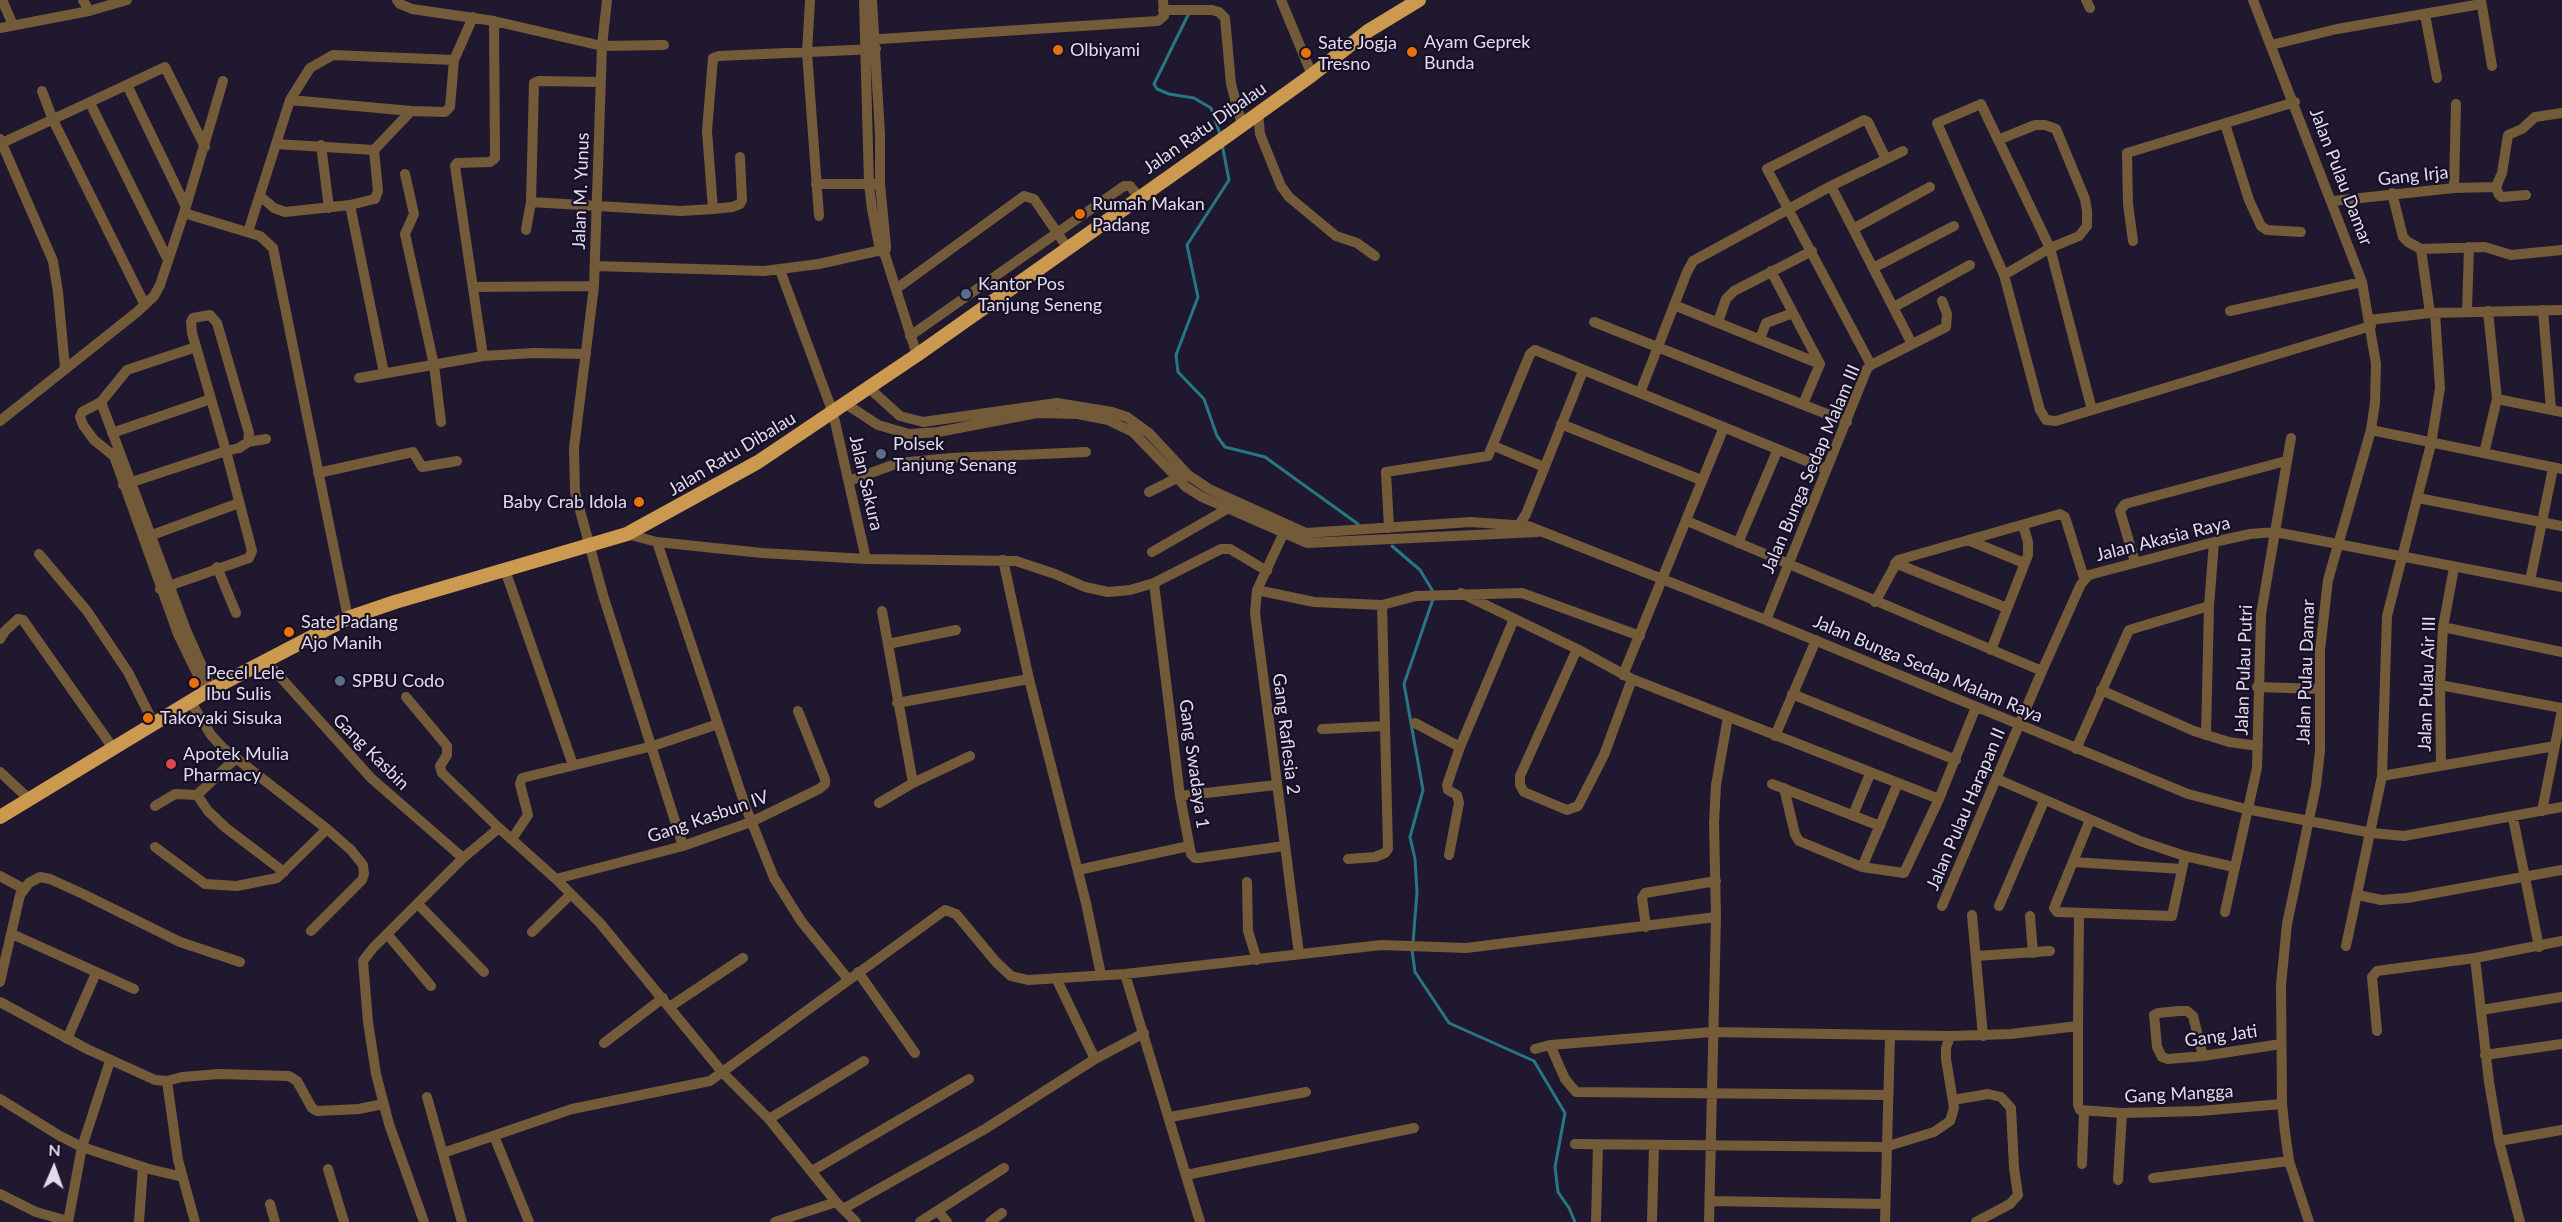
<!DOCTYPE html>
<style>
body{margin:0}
#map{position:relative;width:2562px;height:1222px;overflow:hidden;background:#20182f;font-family:Lato,sans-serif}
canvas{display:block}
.north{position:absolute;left:24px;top:1138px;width:60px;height:60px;-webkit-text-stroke:4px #170f25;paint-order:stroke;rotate:2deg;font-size:16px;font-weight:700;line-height:24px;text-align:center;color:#e0dcec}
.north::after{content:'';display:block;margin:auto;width:21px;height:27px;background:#e0dcec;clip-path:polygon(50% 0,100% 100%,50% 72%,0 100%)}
</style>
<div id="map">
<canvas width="2562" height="1222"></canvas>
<div class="north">N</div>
</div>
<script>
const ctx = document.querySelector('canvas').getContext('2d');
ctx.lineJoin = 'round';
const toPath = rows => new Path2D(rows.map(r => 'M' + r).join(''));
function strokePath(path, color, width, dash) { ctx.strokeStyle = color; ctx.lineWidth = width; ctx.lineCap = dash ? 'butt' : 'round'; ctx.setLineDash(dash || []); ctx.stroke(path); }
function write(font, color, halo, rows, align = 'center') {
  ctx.font = font + ' Lato,sans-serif'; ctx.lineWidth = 4.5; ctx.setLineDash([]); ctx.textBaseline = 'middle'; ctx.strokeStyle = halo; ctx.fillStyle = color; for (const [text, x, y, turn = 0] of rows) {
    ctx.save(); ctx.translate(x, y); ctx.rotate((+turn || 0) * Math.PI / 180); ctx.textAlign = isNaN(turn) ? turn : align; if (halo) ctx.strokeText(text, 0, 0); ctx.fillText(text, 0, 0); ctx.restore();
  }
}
const stream = toPath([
 [1189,13,1154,84,1157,89,1169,94,1194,98,1211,108,1220,134],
 [1222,144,1229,180,1187,245,1198,297,1176,355,1178,372,1204,399,1217,436,1225,447,1265,457,1358,524],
 [1392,546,1420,570,1434,593],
 [1413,943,1417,892,1415,859,1410,837,1423,790,1404,684,1433,599],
 [1412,950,1415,972,1449,1023,1534,1061,1565,1113,1555,1167,1558,1192,1569,1208,1575,1222]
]);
const minor = toPath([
 [2,0,13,25],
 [83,0,89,11],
 [397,0,400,4,412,9,494,21,602,46,664,45],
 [607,0,602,46,594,286,574,448,575,492,603,595,683,846],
 [810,0,807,53,819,216],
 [864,0,869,184,872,209,880,250,885,255,917,355],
 [872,0,880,134,880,184,886,246],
 [1281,0,1312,75],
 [2086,0,2090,8],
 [2253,0,2362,282,2376,364,2375,403,2371,430,2328,580,2320,650,2320,751,2316,786,2287,924,2281,985,2282,1104,2285,1132,2289,1161,2309,1222],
 [2481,0,2492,66],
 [1163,10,1212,10,1219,12,1225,18,1231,84,1242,125],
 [2425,15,2437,78],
 [0,28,89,11,127,0],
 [865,40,1158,21,1164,16,1163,0],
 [2271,45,2337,29,2481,4],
 [127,85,186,207],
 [42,91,53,120,145,305],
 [290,100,411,111,445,112,450,107,454,60,473,17],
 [90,103,168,260],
 [1981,104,2050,248,2092,410,2056,421,2046,420,2040,410,2004,275,1937,123,1981,104],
 [1258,113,1260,134,1281,186,1289,197,1336,236,1357,243,1375,256],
 [2225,124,2249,200,2261,226,2267,230,2301,232],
 [0,139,53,261,58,292,65,368],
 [1998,140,2035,125,2045,125,2056,129,2085,199,2087,211,2087,226,2079,236,2050,248,2004,275],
 [2,143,165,67,205,147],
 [276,144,374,150],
 [321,145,329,208],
 [405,174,414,214,405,234,434,365,441,422],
 [816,184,876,184],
 [1831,186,1912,344],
 [2454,188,2456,104],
 [2392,193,2403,237,2408,242,2421,249,2430,313],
 [2526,195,2502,197,2499,195,2496,187,2502,173,2508,135,2522,129,2535,117,2562,113],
 [260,196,274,208,285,212,350,205,375,199,378,191,374,150,411,111],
 [2333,201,2454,188,2496,187],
 [531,202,681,211,713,209,707,131,713,58,719,56,876,49],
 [350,205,384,373],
 [713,209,732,207,740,204,742,200,740,157],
 [184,213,260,236,273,248,348,618],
 [1853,229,1930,187],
 [526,230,531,202,534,83,539,81,600,82],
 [248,232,290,100,310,68,333,55,454,60],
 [2133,241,2128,204,2127,153,2295,102],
 [2421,249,2485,247,2511,255,2562,250],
 [595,266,764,271,819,264,886,249],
 [1873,268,1954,226],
 [780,270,833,413,866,559],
 [1771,271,1820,364,1803,404],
 [473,287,594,286],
 [896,289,1024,196,1034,199,1067,247],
 [1674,305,1820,364],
 [1894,307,1970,265],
 [2543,310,2551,409],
 [2230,311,2362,282],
 [2467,312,2469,247],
 [2369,320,2430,313,2562,310],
 [1594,322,1847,422],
 [1718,322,1726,299,1734,291,1812,251],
 [910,336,1124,186,1130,186,1139,197],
 [1760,339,1766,323,1793,313],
 [196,347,127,370,101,402,82,412,80,417,83,425,94,440,114,456,178,634,206,692],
 [483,356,455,166,457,163,490,162,495,158,494,21],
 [1871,365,1767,169,1864,120,1868,122,1886,159],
 [359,378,483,356,534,353,586,354],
 [869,388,900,416,923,422,1057,403,1112,412,1127,417,1149,433,1188,475,1209,489,1306,533,1471,522,1528,526,1766,620,2188,794,2246,809,2372,833,2404,836,2562,807],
 [1640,393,1687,272,1693,261,1831,186,1903,151],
 [2497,399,2562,412],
 [101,402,186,630,212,689],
 [846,404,878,425,909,434,938,432,1037,413,1078,414,1108,420,1133,432,1186,487,1202,497,1307,543,1538,532],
 [2092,410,2371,326],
 [0,421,137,312,154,296,160,285,184,213,223,81],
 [1561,424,1701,480],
 [2371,430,2562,469],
 [112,433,211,399],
 [248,442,266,439],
 [1494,446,1544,467],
 [2484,453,2497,399,2488,311],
 [318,473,413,452,422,467,457,461],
 [849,481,898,463,952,458,1086,452],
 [123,485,226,451,239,448,248,442,249,433,217,323,210,315,193,318,191,322,192,333,226,451,252,551,249,558,160,589],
 [1149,492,1177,478],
 [2418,498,2562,526],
 [1687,521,2042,671],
 [1286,528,1257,590,1255,613,1299,954],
 [1389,528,1386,472,1488,456,1530,354,1535,350,1826,469],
 [1516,530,1526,514,1583,371],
 [627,534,657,542,762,553,866,559,1016,561,1055,574,1085,587,1108,592,1130,590,1154,583,1221,549,1230,549,1267,571],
 [144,538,239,503],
 [1968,540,2024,563],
 [657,542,746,808,774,878,801,921,848,979],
 [1738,543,1778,449],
 [1152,552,1227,509],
 [39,554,87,611,128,672,154,724],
 [1003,560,1029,679,1086,903,1101,975],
 [2135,562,2120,511,2125,504,2286,461],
 [1895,563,2007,608],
 [217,567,236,613],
 [505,570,573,765],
 [2530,581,2553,468],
 [1154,583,1180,796,1191,854,1195,858,1199,858,1284,846],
 [1257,590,1314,602,1382,605,1416,596,1522,593,1640,636],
 [1461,593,1577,649,1632,679,1939,799],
 [1875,602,1898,560,2060,514,2065,517,2084,578],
 [882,611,913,783],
 [1766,620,1867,369,1871,365,1946,327,1947,314,1942,301],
 [2443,627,2562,652],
 [0,639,5,631,18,619,23,620,113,748],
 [888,644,956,630],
 [1577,649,1520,776,1520,785,1524,792,1567,810,1578,806,1604,755,1632,679],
 [1991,650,2028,555,2028,542,2023,525],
 [265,660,371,778,463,858],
 [1623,675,1724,427],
 [2440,685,2562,708],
 [2257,687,2320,689],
 [2101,690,2194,731,2229,742,2258,746],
 [1792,694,1956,760],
 [406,697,447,746,447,755,440,766,442,773,499,828],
 [191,702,211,735,223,748,327,829,351,850,363,865,364,874,362,880,311,931],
 [897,703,1029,679],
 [1415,723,1460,747],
 [1322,729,1385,726],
 [2206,735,2209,606,2214,542],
 [1775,736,1816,640],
 [2076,749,2129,630,2209,606],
 [236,758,197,795,208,811,226,828,284,872],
 [2441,766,2440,685,2443,627,2454,568],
 [0,772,29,799],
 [2382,776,2555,746],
 [1997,779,2140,841,2185,856,2234,867],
 [1772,784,1880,826],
 [1784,788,1795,834,1799,841,1862,867,1904,873,1939,799,1976,707],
 [1180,796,1276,785],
 [879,803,913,783,970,756],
 [155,806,175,794,197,795],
 [2542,811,2562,710],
 [1853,815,1870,774],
 [2513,818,2539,947],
 [2090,820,2054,908,2057,912,2172,916,2185,856],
 [512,839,528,815,520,784,522,778,653,746,718,724],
 [155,847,205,884,237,886,277,878,327,829],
 [1449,855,1459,803,1457,795,1448,790,1447,785,1460,747,1514,619],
 [1348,859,1375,857,1385,853,1388,849,1382,605],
 [2073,862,2182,869],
 [1862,867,1898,783],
 [1078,870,1189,846],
 [0,876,24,889],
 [556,879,683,846,751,822,819,789,825,784,825,779,798,711],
 [1247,882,1248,931,1257,960],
 [2358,895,2381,900,2407,898,2562,870],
 [418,904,484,972],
 [1942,906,2042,671,2081,584,2089,575,2214,542,2250,534,2275,532,2562,587],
 [1999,906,2044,801],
 [2225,912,2257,768,2261,614,2291,438],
 [2079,914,2078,1026,2078,1105,2080,1110,2122,1113,2200,1111,2282,1104],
 [1972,915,1983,1036],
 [2030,916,2033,953],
 [1646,927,1642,898,1645,893,1716,881],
 [532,932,571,894],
 [12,934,134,989],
 [387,934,431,986],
 [2346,946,2382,776,2387,616,2431,444,2440,388,2435,313],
 [1976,956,2050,951],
 [2475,958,2489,1082,2499,1141,2520,1222],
 [858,972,915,1053],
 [1125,974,1200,1222],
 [1056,978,1095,1059],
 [0,982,20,895,29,883,40,877,50,879,83,894,180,942,240,962],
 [0,1002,87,1049,155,1080,167,1081,182,1077,219,1074,289,1076,297,1081,312,1108,317,1111,359,1109,383,1104],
 [671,1006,743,958],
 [2481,1010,2562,997],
 [2377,1031,2372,977,2377,971,2475,958,2562,941],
 [67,1039,96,973],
 [604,1043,663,998],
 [1550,1045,1565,1079,1576,1092,1888,1095],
 [1535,1049,1550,1045,1712,1032,1950,1036],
 [2485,1055,2562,1044],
 [2203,1056,2193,1016,2187,1011,2179,1011,2158,1013,2154,1015,2157,1047,2162,1057,2168,1059,2203,1056,2281,1044],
 [167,1081,178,1160,195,1222],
 [427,1097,462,1222],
 [0,1099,60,1136,82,1147,149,1169,183,1177],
 [1953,1100,1988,1094,2001,1097,2011,1108,2014,1168,2018,1195,2010,1204,1976,1222],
 [1170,1117,1306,1092],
 [769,1119,864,1061],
 [494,1136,529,1222],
 [2499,1141,2562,1130],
 [1575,1144,1885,1147,1934,1132,1950,1121,1954,1108,1946,1059,1946,1048,1950,1036,2011,1034,2078,1026],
 [443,1153,572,1109,710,1081,945,910,956,914,996,962,1011,976,1028,980,1125,974,1381,945,1466,948,1716,917],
 [2082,1164,2084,1111],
 [328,1169,344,1222],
 [812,1171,969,1079],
 [1186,1175,1414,1128],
 [2153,1178,2289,1161],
 [2118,1180,2122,1113],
 [0,1194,36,1212,68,1221],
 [1710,1201,1885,1204],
 [270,1204,275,1222],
 [843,1209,985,1129,1095,1059,1144,1033],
 [938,1211,947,1222],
 [68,1222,82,1147,110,1061],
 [139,1222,143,1167],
 [424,1222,389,1124,376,1074,368,1022,363,961,373,948,463,858,499,828,556,879,600,923,723,1073,769,1119,836,1202,856,1222],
 [775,1222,836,1202],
 [920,1222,1004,1168],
 [990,1222,1002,1213],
 [1596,1222,1598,1145],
 [1652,1222,1654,1146],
 [1709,1222,1716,917,1714,823,1716,785,1728,717],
 [1885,1222,1890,1035]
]);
const major = toPath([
 [0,817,206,692,348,618,395,602,627,534,758,462,917,355,1227,136,1312,75,1368,31,1419,0]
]);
const markers = [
 [1058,50,6,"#e8710a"],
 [1412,52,6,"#e8710a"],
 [1306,53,6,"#e8710a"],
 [1080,214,6,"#e8710a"],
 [966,294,6,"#5c6f8a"],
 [881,454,6,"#5c6f8a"],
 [639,502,6,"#e8710a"],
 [289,632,6,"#e8710a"],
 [340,681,6,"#5c6f8a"],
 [194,683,6,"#e8710a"],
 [148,718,6,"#e8710a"],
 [171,764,6,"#e0444e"]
];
const poiNames = [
 ["Ayam Geprek",1424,42],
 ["Bunda",1424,63],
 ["Sate Jogja",1318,43],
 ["Tresno",1318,64],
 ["Olbiyami",1070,50],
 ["Rumah Makan",1092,204],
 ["Padang",1092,225],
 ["Kantor Pos",978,284],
 ["Tanjung Seneng",978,305],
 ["Polsek",893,444],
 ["Tanjung Senang",893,465],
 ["Baby Crab Idola",627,502,"right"],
 ["Sate Padang",301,622],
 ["Ajo Manih",301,643],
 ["Pecel Lele",206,673],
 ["Ibu Sulis",206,694],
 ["SPBU Codo",352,681],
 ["Takoyaki Sisuka",160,718],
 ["Apotek Mulia",183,754],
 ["Pharmacy",183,775]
];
const streetNames = [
 ["Jalan Ratu Dibalau",1205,128,-35],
 ["Gang Irja",2413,176,-6],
 ["Jalan Pulau Damar",2341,177,69],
 ["Jalan M. Yunus",581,191,-88],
 ["Jalan Ratu Dibalau",732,454,-31],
 ["Jalan Bunga Sedap Malam III",1811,469,-67],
 ["Jalan Sakura",866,483,77],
 ["Jalan Akasia Raya",2163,539,-14],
 ["Jalan Bunga Sedap Malam Raya",1928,669,23],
 ["Jalan Pulau Putri",2244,670,-88],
 ["Jalan Pulau Damar",2306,672,-88],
 ["Jalan Pulau Air III",2427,684,-88],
 ["Gang Raflesia 2",1286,734,83],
 ["Gang Kasbin",371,752,45],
 ["Gang Swadaya 1",1194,764,82],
 ["Jalan Pulau Harapan II",1966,809,-67],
 ["Gang Kasbun IV",708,817,-19],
 ["Gang Jati",2221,1036,-8],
 ["Gang Mangga",2179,1094,-3]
];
strokePath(stream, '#277783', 3);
strokePath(minor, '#735b3a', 10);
strokePath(major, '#cb994f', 14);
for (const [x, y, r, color] of markers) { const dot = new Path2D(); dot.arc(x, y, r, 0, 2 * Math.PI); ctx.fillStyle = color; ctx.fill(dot); strokePath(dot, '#170f25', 2); }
write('18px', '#e0dcec', '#170f25', poiNames, 'left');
write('18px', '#e0dcec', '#170f25', streetNames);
</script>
